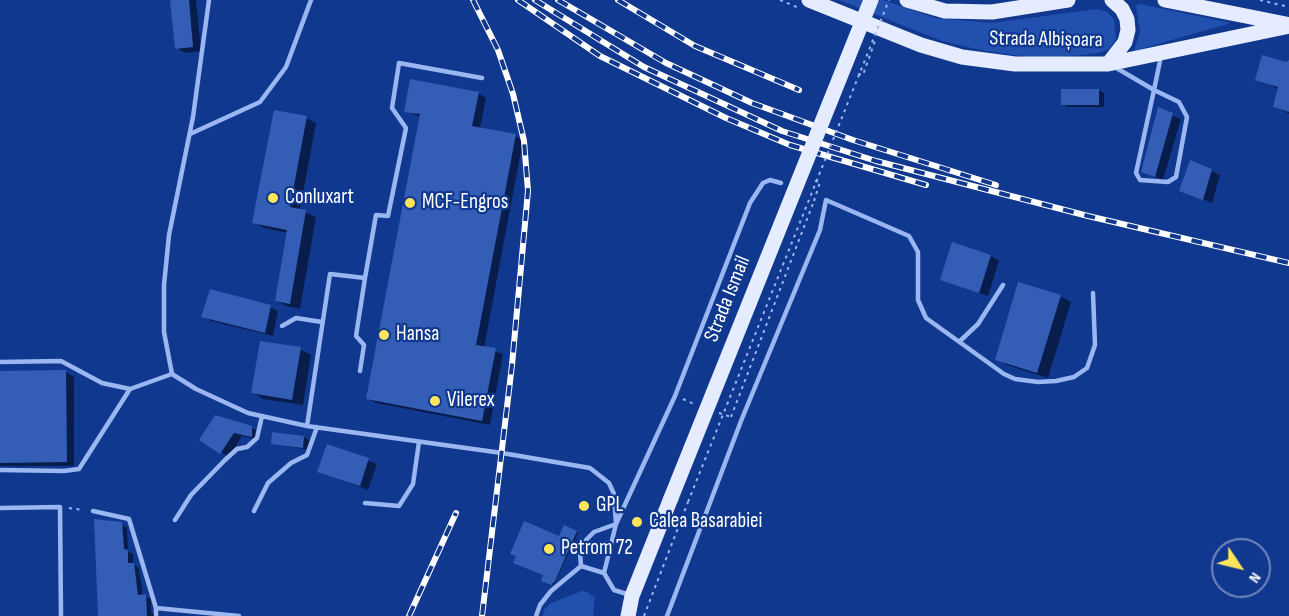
<!DOCTYPE html>
<meta charset="utf-8">
<style>
body{margin:0}
#map{position:relative;width:1289px;height:616px;overflow:hidden;background:#11388f;font-family:"Sofia Sans Condensed",sans-serif}
canvas{display:block}
.north{position:absolute;left:1211px;top:538px;width:60px;height:60px;box-sizing:border-box;background:#11388f;border:2px solid #7088bc;border-radius:50%;rotate:125deg;font-size:16px;font-weight:700;line-height:24px;text-align:center;color:#fff}
.north::after{content:'';display:block;margin:auto;width:21px;height:27px;background:#ffe55c;clip-path:polygon(50% 0,100% 100%,50% 72%,0 100%)}
</style>
<div id="map">
<canvas width="1289" height="616"></canvas>
<div class="north">N</div>
</div>
<script>
const ctx = document.querySelector('canvas').getContext('2d');
ctx.lineJoin = 'round';
function fillPath(path, color) { ctx.fillStyle = color; ctx.fill(path, 'evenodd'); }
const toPath = rows => new Path2D(rows.map(r => 'M' + r).join(''));
function strokePath(path, color, width, dash) { ctx.strokeStyle = color; ctx.lineWidth = width; ctx.lineCap = dash ? 'butt' : 'round'; ctx.setLineDash(dash || []); ctx.stroke(path); }
function write(font, color, halo, rows, align = 'center') {
  ctx.font = font + ' "Sofia Sans Condensed",sans-serif'; ctx.lineWidth = 4.5; ctx.setLineDash([]); ctx.textBaseline = 'middle'; ctx.strokeStyle = halo; ctx.fillStyle = color; for (const [text, x, y, turn = 0] of rows) {
    ctx.save(); ctx.translate(x, y); ctx.rotate((+turn || 0) * Math.PI / 180); ctx.textAlign = isNaN(turn) ? turn : align; if (halo) ctx.strokeText(text, 0, 0); ctx.fillText(text, 0, 0); ctx.restore();
  }
}
const green = toPath([
 [839,0,883,0,935,18,992,23,1097,9,1107,12,1114,20,1116,39,1109,49,1099,53,1061,57,1029,57,985,51,942,41],
 [1140,4,1231,23,1134,51,1140,32,1136,6],
 [582,591,587,592,595,598,593,616,543,616,544,610,551,603]
]);
const shadow = toPath([
 [172,0,196,0,201,51,185,53,177,48],
 [1289,65,1289,114,1274,106,1279,89,1257,79],
 [1099,90,1104,93,1104,107,1068,107,1063,104],
 [478,93,486,98,480,129,515,136,523,140,484,348,503,354,490,425,376,403,368,399,421,117,406,111],
 [1159,110,1181,119,1163,180,1143,172],
 [306,118,316,123,300,210,316,217,300,309,286,306,276,300,288,233,264,228,254,222],
 [1191,162,1220,175,1212,203,1181,190],
 [991,256,999,261,988,296,941,280],
 [1060,296,1071,302,1048,378,1007,365,997,359],
 [270,307,278,311,273,336,211,321,203,316],
 [300,349,311,355,303,405,263,399,253,392],
 [0,372,66,372,74,377,74,466,0,466],
 [252,428,260,432,259,440,242,436,229,457,201,440],
 [304,437,309,440,308,450,272,443],
 [328,446,377,464,368,490,319,471],
 [96,520,107,520,127,527,128,552,133,554,133,564,139,568,143,596,151,599,151,611,155,616,98,616],
 [565,527,578,533,554,585,544,581]
]);
const building = toPath([
 [170,0,189,0,193,47,175,49],
 [1262,55,1286,62,1289,60,1289,112,1273,107,1278,87,1255,80],
 [410,79,479,92,472,126,516,134,476,345,496,348,482,421,366,399,420,114,404,112],
 [1061,89,1099,89,1099,105,1061,105],
 [1158,107,1173,113,1155,177,1141,172],
 [274,110,307,116,290,207,306,210,290,304,275,301,287,230,252,223],
 [1190,160,1212,169,1203,200,1179,191],
 [952,242,991,255,979,293,940,280],
 [1018,282,1061,295,1037,373,995,360],
 [210,289,271,305,265,333,201,317],
 [260,341,301,347,292,400,251,393],
 [66,370,67,462,0,463,0,371],
 [215,415,252,426,252,437,234,433,220,454,199,440],
 [272,432,304,436,303,448,271,444],
 [327,444,369,458,360,486,317,472],
 [94,519,122,522,124,549,128,550,128,563,134,563,138,595,146,594,147,616,98,616],
 [524,521,559,536,564,525,577,531,555,581,551,585,541,581,543,575,513,563,516,556,510,554]
]);
const path = toPath([
 [780,0,799,8],
 [1260,0,1289,7],
 [858,74,863,75,875,41],
 [815,181,820,182],
 [683,399,694,404],
 [719,413,731,417],
 [731,417,814,201],
 [69,508,84,510],
 [644,616,688,502]
]);
const lane = toPath([
 [209,0,193,117,169,235,164,285,164,332,172,374,196,389,248,413,307,426,502,453,590,468,609,483,614,494,616,524,594,532,586,540,580,553,581,566,604,573],
 [1113,66,1154,90,1161,56],
 [1154,90,1179,102,1187,117,1176,177,1168,182,1140,180,1136,173,1154,90],
 [190,134,260,102,286,67,311,0],
 [282,326,296,318,322,322],
 [960,341,978,324,1003,285],
 [0,362,61,361,102,383,130,389,172,374],
 [360,371,364,345,356,336,365,278],
 [307,426,330,274,365,278,376,215,388,216,406,128,392,108,399,63,482,78],
 [0,470,64,471,79,469,130,389],
 [365,503,399,506,413,484,419,442],
 [0,508,60,507,61,616],
 [93,511,129,519,156,608],
 [254,511,268,483,291,463,307,455,317,427],
 [175,520,191,495,225,460,237,449,247,447,257,438,262,416],
 [630,595,614,590,604,573,616,524,675,396,750,203,763,183,770,180,781,183],
 [156,616,156,608,239,616],
 [536,616,540,605,551,591,581,566],
 [667,616,741,421,820,230,826,200,909,236,918,252,918,300,926,318,1004,374,1015,379,1038,382,1056,381,1074,377,1087,368,1095,345,1093,293]
]);
const primary = toPath([
 [809,0,921,45,962,57,1015,64,1108,64,1289,26],
 [907,0,945,11,992,12,1068,0],
 [1165,0,1286,24],
 [1108,64,1125,42,1128,30,1127,19,1122,9,1112,0],
 [628,616,632,596,671,498]
]);
const rail = toPath([
 [473,0,498,50,513,94,524,141,528,191,512,365,482,616],
 [518,0,600,56,726,118,790,145,926,185],
 [535,0,644,67,782,131,876,161,1088,216,1289,263],
 [558,0,666,63,752,103,853,140,996,185],
 [618,0,695,46,799,90],
 [409,616,456,513]
]);
const pathBridge = toPath([
 [814,201,820,182],
 [688,502,889,0]
]);
const primaryBridge = toPath([
 [671,498,871,0]
]);
const markers = [
 [273,198,6,"#ffe55c"],
 [410,203,6,"#ffe55c"],
 [384,335,6,"#ffe55c"],
 [435,401,6,"#ffe55c"],
 [584,506,6,"#ffe55c"],
 [637,522,6,"#ffe55c"],
 [549,549,6,"#ffe55c"]
];
const streetNames = [
 ["Strada Albișoara",1046,40,1],
 ["Strada Ismail",728,299,-68]
];
const poiNames = [
 ["Conluxart",285,198],
 ["MCF-Engros",422,203],
 ["Hansa",396,335],
 ["Vilerex",447,401],
 ["GPL",596,506],
 ["Calea Basarabiei",649,522],
 ["Petrom 72",561,549]
];
fillPath(green, '#2250ae');
fillPath(shadow, '#0007');
fillPath(building, '#345eb6');
strokePath(path, '#9ab7f2', 2, [3, 4.5]);
strokePath(lane, '#9ab7f2', 4.5);
strokePath(primary, '#e6ecff', 15);
strokePath(rail, '#fff', 6);
strokePath(rail, '#11388f', 4, [11]);
strokePath(pathBridge, '#9ab7f2', 2, [3, 4.5]);
strokePath(primaryBridge, '#e6ecff', 15);
for (const [x, y, r, color] of markers) { const dot = new Path2D(); dot.arc(x, y, r, 0, 2 * Math.PI); ctx.fillStyle = color; ctx.fill(dot); strokePath(dot, '#11388f', 2); }
write('21px', '#fff', '#11388f', streetNames);
write('21px', '#fff', '#11388f', poiNames, 'left');
</script>
